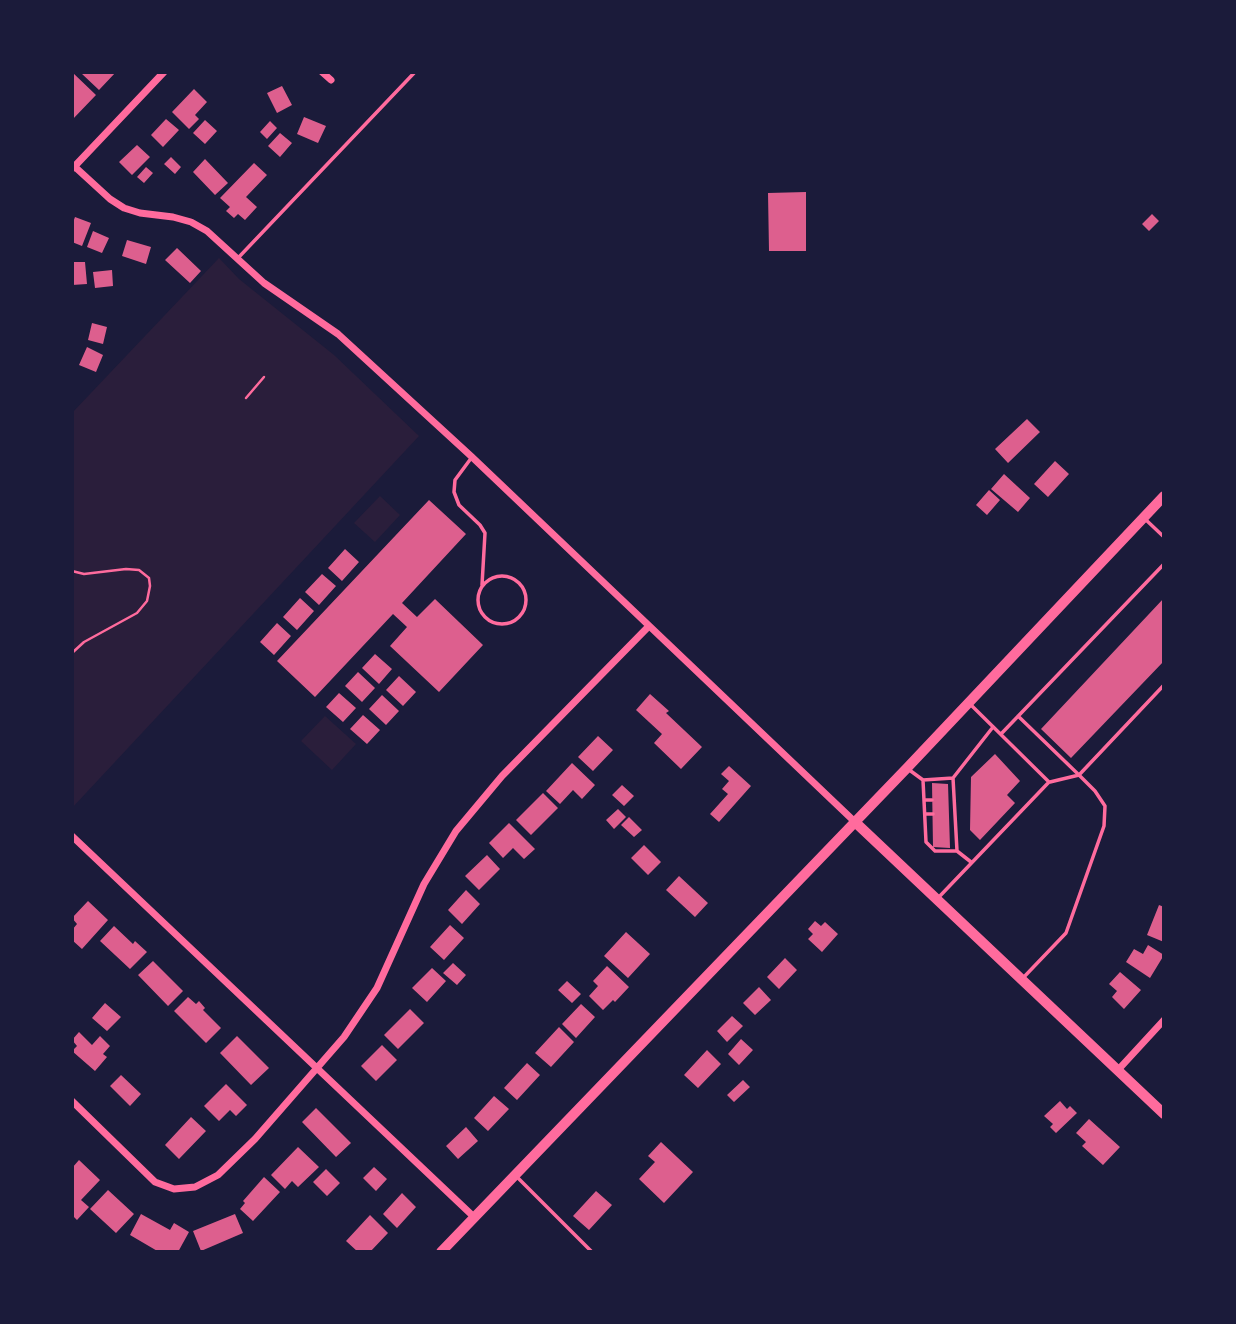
<!DOCTYPE html>
<style>
body{margin:0}
#map{position:relative;width:1236px;height:1324px;overflow:hidden;background:#1b1b3a;font-family:"IBM Plex Serif",serif}
canvas{display:block}
.frame{position:absolute;inset:0;border:74px solid #1b1b3a;pointer-events:none}
</style>
<div id="map">
<canvas width="1236" height="1324"></canvas>
<div class="frame"></div>
</div>
<script>
const ctx = document.querySelector('canvas').getContext('2d');
ctx.lineJoin = 'round';
function fillPath(path, color) { ctx.fillStyle = color; ctx.fill(path, 'evenodd'); }
const toPath = rows => new Path2D(rows.map(r => 'M' + r).join(''));
function strokePath(path, color, width, dash) { ctx.strokeStyle = color; ctx.lineWidth = width; ctx.lineCap = dash ? 'butt' : 'round'; ctx.setLineDash(dash || []); ctx.stroke(path); }
const green = toPath([
 [219,258,239,279,334,355,419,436,72,808,72,413],
 [380,496,400,515,375,542,354,523],
 [325,716,356,744,332,770,301,741]
]);
const building = toPath([
 [72,72,96,95,72,120],
 [83,72,116,72,99,90,81,73],
 [282,86,292,105,277,113,267,93],
 [194,89,207,102,195,115,199,119,189,129,172,112],
 [304,117,326,126,318,143,297,134],
 [166,119,179,130,163,147,151,135],
 [205,120,217,131,205,144,193,133],
 [270,121,277,128,267,139,260,132],
 [280,133,292,143,280,157,268,146],
 [137,145,150,157,132,175,119,162],
 [171,157,181,167,175,174,164,164],
 [205,159,228,183,215,195,193,172],
 [254,163,267,175,246,197,257,207,245,220,238,214,234,218,226,211,230,207,220,198],
 [146,167,153,173,144,183,137,177],
 [806,192,806,251,769,251,768,193],
 [1152,214,1159,221,1149,231,1142,224],
 [75,217,91,223,82,246,72,242,72,225],
 [93,231,109,238,102,253,87,247],
 [127,240,151,247,146,264,122,256],
 [177,248,201,271,190,283,165,260],
 [72,262,85,262,87,284,72,285],
 [112,270,113,286,95,288,93,272],
 [92,323,107,327,103,344,88,340],
 [87,347,103,355,96,372,79,365],
 [1027,419,1040,432,1008,463,995,449],
 [1055,461,1069,474,1048,497,1034,484],
 [1004,474,1030,498,1018,512,991,489],
 [989,490,1000,500,987,515,976,505],
 [429,500,466,534,402,603,417,617,435,599,483,645,439,692,390,646,407,627,393,614,315,697,277,661],
 [345,549,359,562,342,581,328,568],
 [322,574,336,586,319,605,305,592],
 [300,598,314,611,297,630,283,617],
 [1164,598,1164,661,1071,758,1041,729],
 [277,623,291,636,274,655,260,642],
 [375,654,392,669,379,684,362,668],
 [358,672,375,688,362,702,345,686],
 [399,676,416,692,403,706,386,690],
 [339,693,356,708,343,722,326,707],
 [650,694,669,711,666,713,702,747,681,769,654,743,662,734,636,710],
 [382,695,399,711,386,725,369,709],
 [363,715,380,730,367,744,350,729],
 [598,736,613,750,593,771,578,757],
 [995,754,1020,781,1007,795,1015,803,980,840,970,830,971,777],
 [572,763,595,785,582,799,573,790,560,804,546,791],
 [729,766,751,786,719,822,710,814,728,794,722,789,729,781,721,774],
 [932,783,948,784,950,848,933,847],
 [622,785,634,796,624,806,612,795],
 [543,793,558,808,531,835,516,820],
 [618,809,626,817,614,829,606,820],
 [629,817,642,830,634,837,621,825],
 [509,823,535,849,524,859,513,848,503,858,489,843],
 [644,845,661,862,648,875,631,858],
 [487,855,500,869,479,890,465,876],
 [679,876,708,903,695,917,666,890],
 [466,890,480,904,462,924,448,910],
 [88,901,108,920,82,949,72,940,72,930,77,924,72,918],
 [1159,905,1164,907,1164,942,1147,935],
 [815,921,821,926,825,922,838,934,822,952,808,939,813,934,808,929],
 [450,925,464,938,444,960,430,947],
 [114,926,133,944,135,941,147,952,130,969,100,941],
 [626,932,650,954,628,978,604,956],
 [1148,945,1164,955,1150,978,1126,962,1134,949,1143,954],
 [785,958,797,970,779,989,767,977],
 [153,961,183,991,168,1006,138,975],
 [453,963,466,975,457,985,443,973],
 [607,966,629,987,615,1002,613,1000,603,1010,589,996,598,986,593,981],
 [432,968,446,981,427,1002,412,988],
 [1120,972,1141,990,1124,1009,1112,997,1117,991,1109,984],
 [567,981,581,994,572,1003,558,990],
 [759,987,771,1000,755,1015,743,1003],
 [188,997,196,1004,199,1001,205,1008,203,1010,221,1028,206,1043,174,1011],
 [105,1003,121,1017,107,1031,92,1018],
 [581,1004,595,1017,576,1038,562,1024],
 [410,1009,424,1023,398,1049,384,1035],
 [732,1016,743,1026,727,1042,717,1031],
 [559,1027,574,1042,551,1067,535,1053],
 [79,1032,92,1045,100,1036,110,1046,103,1054,107,1057,95,1071,72,1051,77,1046,72,1040],
 [237,1036,269,1068,251,1085,220,1053],
 [741,1039,753,1050,739,1065,728,1054],
 [382,1045,397,1060,376,1081,361,1066],
 [707,1050,721,1064,698,1088,684,1075],
 [527,1063,540,1075,517,1100,504,1088],
 [121,1075,141,1094,130,1106,110,1086],
 [743,1080,750,1087,734,1102,727,1095],
 [226,1084,247,1105,236,1116,230,1110,219,1121,204,1106],
 [494,1096,509,1109,488,1131,474,1118],
 [1060,1101,1067,1109,1070,1106,1077,1113,1056,1133,1050,1127,1053,1124,1044,1116],
 [316,1108,351,1143,336,1157,302,1122],
 [191,1117,206,1131,179,1159,165,1145],
 [1089,1119,1120,1147,1103,1165,1082,1146,1086,1142,1076,1133],
 [466,1127,478,1141,458,1159,446,1146],
 [661,1142,693,1172,664,1203,639,1179,655,1162,648,1156],
 [298,1147,319,1167,298,1187,292,1181,285,1189,271,1175],
 [79,1160,100,1180,81,1200,89,1207,77,1220,72,1215,72,1198,74,1195,72,1192,72,1168],
 [374,1167,387,1179,376,1191,363,1178],
 [326,1169,340,1183,327,1196,313,1182],
 [264,1177,280,1192,253,1221,240,1209,245,1203,243,1201],
 [108,1190,134,1214,116,1233,90,1209],
 [596,1191,612,1205,589,1230,573,1216],
 [402,1193,416,1207,397,1228,383,1214],
 [141,1214,170,1230,174,1223,189,1232,178,1252,159,1252,130,1235],
 [235,1214,243,1233,201,1251,193,1231],
 [370,1215,388,1233,370,1252,358,1252,346,1241]
]);
const path = toPath([
 [246,398,264,377],
 [72,571,84,574,126,569,139,570,149,578,150,586,147,601,137,613,84,642,72,653]
]);
const service = toPath([
 [238,258,415,72],
 [472,457,455,480,454,492,459,505,480,525,485,533,482,585],
 [1145,519,1164,537],
 '478 600a24 24 0 1 1 48 0a24 24 0 1 1-48 0Z',
 [1018,716,1079,775],
 [1001,734,1164,564],
 [908,769,923,780,926,842,935,851,957,851,971,862],
 [953,778,957,851],
 [923,780,953,778,993,727],
 [1050,782,1079,775],
 [924,800,932,800],
 [925,814,933,814],
 [938,898,1049,782,970,704],
 [1022,979,1066,933,1104,826,1105,806,1095,791,1079,775,1164,685],
 [516,1176,592,1252]
]);
const minor = toPath([
 [322,72,331,80],
 [74,166,110,199,124,208,140,213,173,217,191,222,207,231,264,283,338,334,472,457,855,822],
 [73,168,164,72],
 [72,836,474,1217],
 [1118,1070,1164,1020],
 [72,1101,155,1182,174,1189,195,1187,218,1175,255,1139,344,1037,377,988,424,884,456,831,502,776,648,627]
]);
const secondary = toPath([
 [855,822,1164,1114],
 [441,1252,907,768,1164,496]
]);
fillPath(green, '#2a1e3b');
fillPath(building, '#dd5f8e');
strokePath(path, '#ff6b9d', 2.5);
strokePath(service, '#ff6b9d', 3.5);
strokePath(minor, '#ff6b9d', 7);
strokePath(secondary, '#ff6b9d', 10);
</script>
